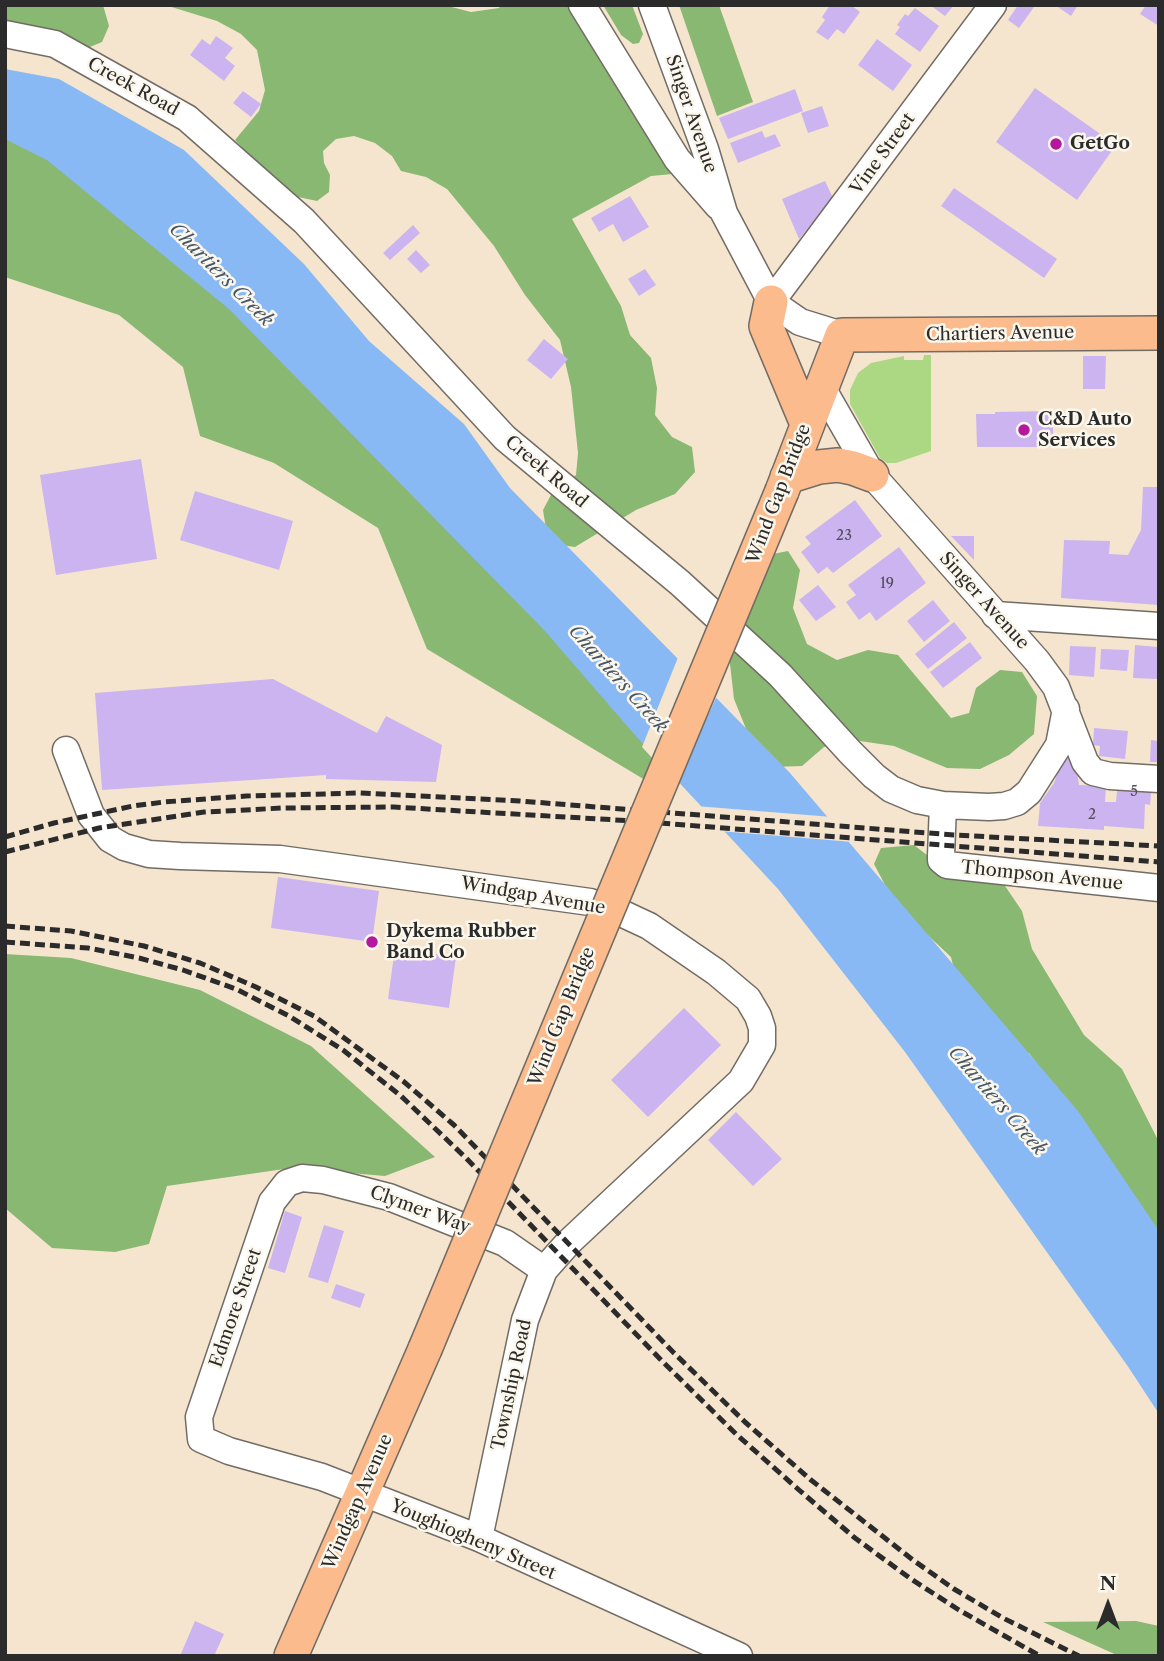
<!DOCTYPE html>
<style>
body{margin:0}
#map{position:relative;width:1164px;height:1661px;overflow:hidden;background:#f6e5ce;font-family:"Libre Caslon Text",serif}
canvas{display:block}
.frame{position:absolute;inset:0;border:7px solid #2b2b2b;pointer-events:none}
.north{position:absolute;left:1073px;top:1570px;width:70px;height:70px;-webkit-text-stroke:5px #fbf7ec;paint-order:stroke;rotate:0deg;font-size:19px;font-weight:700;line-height:28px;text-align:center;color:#2b2b2b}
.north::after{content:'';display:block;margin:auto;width:24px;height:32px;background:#2b2b2b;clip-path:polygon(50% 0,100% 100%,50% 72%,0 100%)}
</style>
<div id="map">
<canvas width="1164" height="1661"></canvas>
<div class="frame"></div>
<div class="north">N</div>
</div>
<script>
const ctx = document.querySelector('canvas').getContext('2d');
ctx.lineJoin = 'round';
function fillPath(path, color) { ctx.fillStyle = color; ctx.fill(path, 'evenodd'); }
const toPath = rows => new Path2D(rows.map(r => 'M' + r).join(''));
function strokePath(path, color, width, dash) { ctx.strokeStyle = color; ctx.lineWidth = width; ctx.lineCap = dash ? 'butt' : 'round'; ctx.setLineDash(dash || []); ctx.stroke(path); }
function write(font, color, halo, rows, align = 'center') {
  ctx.font = font + ' "Libre Caslon Text",serif'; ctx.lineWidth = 5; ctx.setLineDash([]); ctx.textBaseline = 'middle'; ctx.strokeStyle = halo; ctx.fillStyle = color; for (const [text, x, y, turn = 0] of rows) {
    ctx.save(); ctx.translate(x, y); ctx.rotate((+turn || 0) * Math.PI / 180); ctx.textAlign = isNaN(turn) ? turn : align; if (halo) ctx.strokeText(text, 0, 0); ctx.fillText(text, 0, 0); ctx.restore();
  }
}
const green = toPath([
 [924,355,931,355,931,451,896,463,887,463,880,458,850,404,850,390,858,373,871,363,904,356,904,360,923,360]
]);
const forest = toPath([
 [5,5,103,5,109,26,102,42,85,49,5,32],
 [165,5,444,5,471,12,499,8,501,5,576,5,683,173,651,176,572,219,621,306,630,335,651,358,657,388,655,415,672,437,692,447,695,472,675,494,636,510,575,547,561,545,547,535,543,510,552,493,576,475,578,453,571,387,560,340,525,295,494,246,447,189,426,177,401,171,392,156,375,143,354,136,336,139,323,151,324,163,330,175,329,192,317,201,298,197,274,180,235,140,259,111,265,90,257,50,241,34,217,21],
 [603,5,632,5,643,34,639,43,633,44,621,35],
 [679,5,719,5,753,102,717,116],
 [5,106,91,121,680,748,655,786,427,649,378,528,274,463,200,436,183,367,119,315,5,277],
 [788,551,800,570,793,608,807,644,837,660,868,650,898,655,951,718,969,713,976,688,1000,670,1022,672,1037,696,1034,734,1009,755,980,769,947,768,894,746,860,741,824,747,802,766,773,767,757,756,734,699,729,655,768,555],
 [914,845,954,876,1001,880,1022,911,1032,949,1084,1035,1122,1069,1159,1142,1159,1250,1067,1104,1029,1053,1005,1053,958,987,951,957,920,928,885,885,874,864,881,848],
 [5,954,71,958,200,990,311,1046,435,1157,385,1176,291,1168,167,1186,149,1244,115,1252,52,1248,5,1208],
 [1136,1621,1159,1626,1159,1656,1119,1656,1043,1622]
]);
const water = toPath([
 [5,69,59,79,184,150,304,264,369,341,464,424,510,488,790,773,1078,1111,1159,1231,1159,1414,1129,1368,905,1052,778,889,634,734,545,631,229,309,47,160,5,139]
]);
const pier = toPath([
 [679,655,718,694,676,784,642,747],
 [696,806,832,817,853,842,719,831]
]);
const building = toPath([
 [830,5,851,5,860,12,844,34,837,29,828,40,816,32,825,20,822,17],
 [930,5,954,5,945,16],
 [1018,5,1034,7,1019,28,1008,20],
 [1055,5,1078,5,1071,16],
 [1146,5,1159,5,1159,26,1140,14],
 [915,8,939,26,920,52,895,34,900,27,897,25,905,14,908,16],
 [216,36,233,48,225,58,235,66,224,81,190,55,202,39,210,45],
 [877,39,912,65,893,91,858,65],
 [1035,88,1116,145,1077,200,996,142],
 [795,89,803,111,728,139,719,118],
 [243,91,261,104,251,117,233,103],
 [822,106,829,126,808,133,801,113],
 [762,131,765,138,775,134,781,146,738,163,730,143],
 [825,181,833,198,799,239,782,199],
 [954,188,1057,259,1044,278,941,206],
 [630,196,649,227,623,242,613,224,599,232,591,218],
 [413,225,420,233,390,260,383,253],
 [416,250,430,265,421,273,407,259],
 [645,269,656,285,639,296,628,279],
 [544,339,568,359,551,379,527,360],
 [1083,356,1106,356,1105,389,1083,389],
 [1053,411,1053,447,977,447,976,414,995,414,995,412],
 [141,459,157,559,56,575,40,475],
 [1143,487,1159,487,1159,605,1061,598,1064,540,1110,541,1109,554,1128,555,1141,530],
 [195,491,293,521,279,570,180,540],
 [855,500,882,536,833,573,827,567,818,574,801,552,811,544,805,537],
 [951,536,974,536,974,560],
 [899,547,926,583,876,621,870,612,859,620,846,602,856,595,848,585],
 [818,585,836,607,816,621,799,600],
 [933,600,950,621,924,642,907,621],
 [954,622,967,638,928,669,915,654],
 [970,642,982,658,943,688,930,672],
 [1135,645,1158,647,1157,679,1133,678],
 [1070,646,1096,647,1094,677,1069,675],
 [1101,649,1129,650,1127,671,1100,669],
 [273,679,377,733,386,716,442,745,436,782,326,779,326,775,102,790,95,693],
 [1094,728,1128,731,1125,759,1099,756,1100,746,1093,745],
 [1151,740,1159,741,1159,762,1150,762],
 [1075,756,1079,785,1106,786,1105,802,1116,802,1118,780,1152,782,1150,805,1145,804,1144,829,1104,826,1104,830,1038,826,1040,803,1054,783,1062,761],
 [278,877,379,891,372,942,271,928],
 [395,948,456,957,449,1008,388,999],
 [684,1008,721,1045,648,1117,611,1080],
 [736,1112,782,1159,753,1186,708,1140],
 [285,1211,302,1217,285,1273,268,1268],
 [324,1225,344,1231,328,1283,308,1277],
 [336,1284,365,1294,360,1308,331,1298],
 [195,1621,224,1634,214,1656,180,1656]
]);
const minor = toPath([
 [582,5,677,159,718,206],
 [652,5,705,149,724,213,771,302,800,322,842,335],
 [5,34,55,44,187,118,304,221,505,438,680,583,780,675,850,752,874,776,891,789,917,800,943,805,989,807,1004,806,1017,802,1029,792,1059,745,1066,709],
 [771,302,993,5],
 [821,386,872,475,1037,661,1056,687,1085,762,1093,772,1110,776,1159,779],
 [995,615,1159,626],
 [66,750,91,815,110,839,124,847,149,854,180,856,280,859,590,902,619,912,649,926,716,972,748,999,758,1016,762,1028,762,1045,741,1081,568,1243,544,1270,525,1320,479,1538],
 [943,805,941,856,941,860,947,865,1159,888],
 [544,1270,505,1243,389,1197,323,1180,302,1178,287,1183,272,1202,199,1417,201,1439,229,1451,322,1477,479,1538,739,1656]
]);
const major = toPath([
 [771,302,766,326,807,424],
 [787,477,819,467,838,465,853,468,872,475],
 [782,491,842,335,1159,333],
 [291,1656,425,1349]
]);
const rail = toPath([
 [5,837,54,823,133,806,164,802,246,796,360,793,520,801,954,835,1159,846],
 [5,852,99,828,204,812,283,808,394,807,634,821,1159,862],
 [5,926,71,931,144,946,200,963,256,987,314,1016,403,1081,454,1125,673,1352,745,1422,811,1480,913,1560,954,1589,1003,1618,1079,1656],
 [5,942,88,948,139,958,183,970,236,989,289,1016,343,1050,401,1096,466,1158,663,1362,736,1434,799,1490,855,1538,911,1579,959,1610,1040,1656]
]);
const majorBridge = toPath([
 [425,1349,782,491]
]);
const markers = [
 [1056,144,7,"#b5179e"],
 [1024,430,7,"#b5179e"],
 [372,942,7,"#b5179e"]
];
const numberNames = [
 ["23",844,536],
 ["19",887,584],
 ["5",1134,792],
 ["2",1092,815]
];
const streetNames = [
 ["Creek Road",133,87,29],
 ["Singer Avenue",691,114,71],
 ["Vine Street",883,154,-54],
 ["Chartiers Avenue",1000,334,-1],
 ["Creek Road",546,472,40],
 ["Wind Gap Bridge",779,494,-69],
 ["Singer Avenue",984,601,48],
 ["Thompson Avenue",1042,876,6],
 ["Windgap Avenue",533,896,10],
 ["Wind Gap Bridge",562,1017,-68],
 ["Clymer Way",420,1210,20],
 ["Edmore Street",236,1308,-71],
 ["Township Road",512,1385,-78],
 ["Windgap Avenue",358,1502,-66],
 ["Youghiogheny Street",473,1540,23]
];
const poiNames = [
 ["GetGo",1070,144],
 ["C&D Auto",1038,420],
 ["Services",1038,441],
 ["Dykema Rubber",386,932],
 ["Band Co",386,953]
];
const waterNames = [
 ["Chartiers Creek",221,275,45],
 ["Chartiers Creek",618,679,48],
 ["Chartiers Creek",997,1101,49]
];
fillPath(green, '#acd884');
fillPath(forest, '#89b872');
fillPath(water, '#88b9f4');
fillPath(pier, '#f6e5ce');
fillPath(building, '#cbb4ef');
strokePath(minor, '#726c64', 29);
strokePath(major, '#726c64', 36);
strokePath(minor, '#fff', 26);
strokePath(major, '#fbbb8c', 33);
strokePath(rail, '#2b2b2b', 5, [10, 5]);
strokePath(majorBridge, '#726c64', 36, []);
strokePath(majorBridge, '#fbbb8c', 33);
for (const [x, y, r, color] of markers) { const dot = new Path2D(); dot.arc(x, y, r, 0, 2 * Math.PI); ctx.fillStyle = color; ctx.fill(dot); strokePath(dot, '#fbf7ec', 2.5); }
write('14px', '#534d5c', null, numberNames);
write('18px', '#2b2b2b', '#fbf7ec', streetNames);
write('bold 18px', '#2b2b2b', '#fbf7ec', poiNames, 'left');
write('italic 19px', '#475667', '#fbf7ec', waterNames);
</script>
